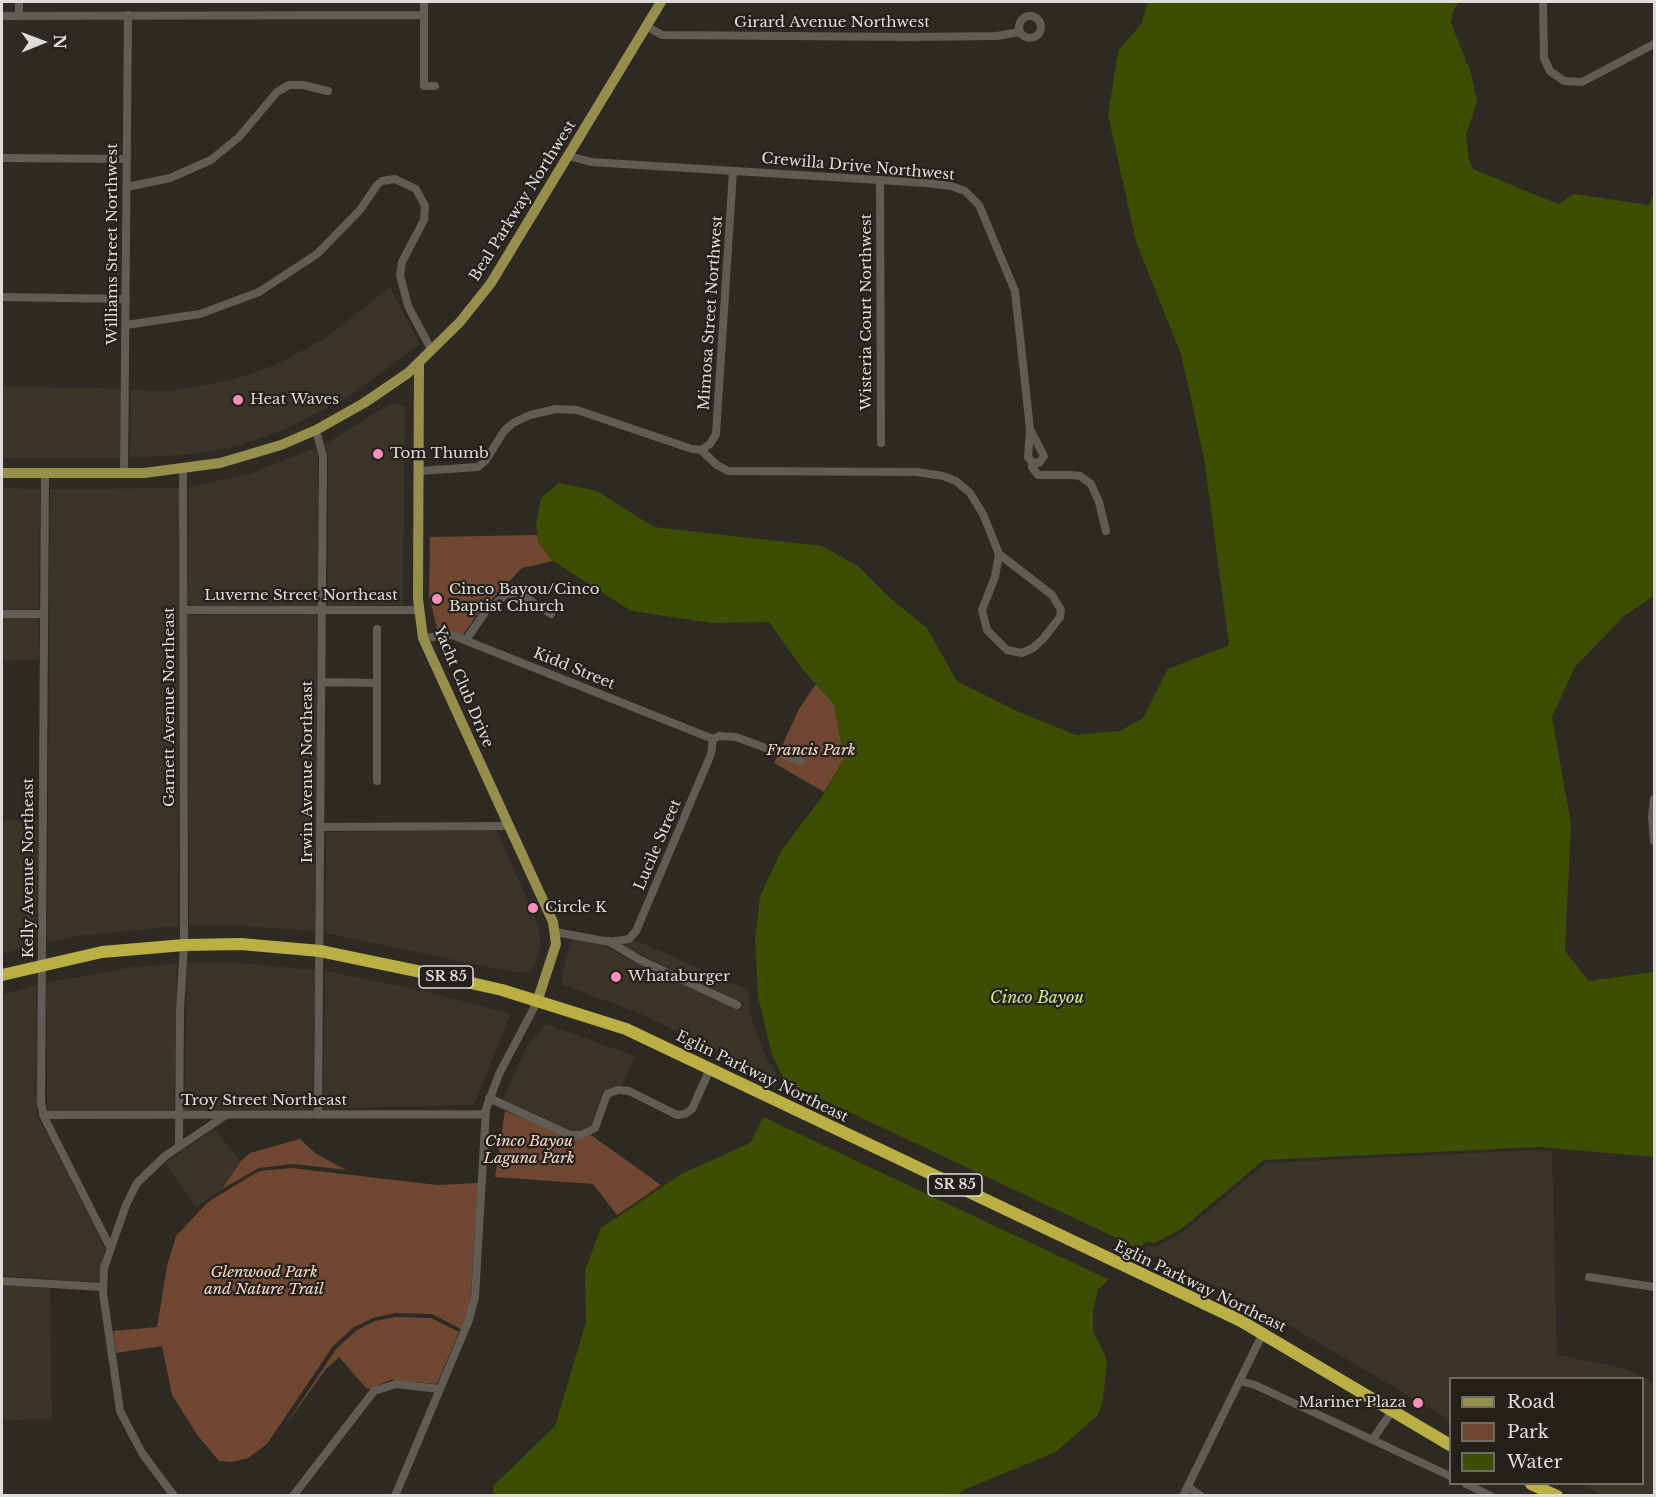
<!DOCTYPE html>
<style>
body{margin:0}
#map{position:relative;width:1656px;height:1497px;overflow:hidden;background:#2d2b24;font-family:"Libre Baskerville",serif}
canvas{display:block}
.frame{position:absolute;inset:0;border:3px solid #dedcd9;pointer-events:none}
.legend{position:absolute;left:1449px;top:1377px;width:195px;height:108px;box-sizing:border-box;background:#24211b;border:2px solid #6e6c67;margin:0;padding:8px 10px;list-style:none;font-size:18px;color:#dedcd9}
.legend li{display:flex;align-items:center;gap:12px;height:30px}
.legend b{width:30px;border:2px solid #6e6c67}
.north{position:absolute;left:12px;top:12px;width:60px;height:60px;-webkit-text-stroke:4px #24211b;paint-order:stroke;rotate:89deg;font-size:16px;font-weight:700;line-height:24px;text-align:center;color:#dedcd9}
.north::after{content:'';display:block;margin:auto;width:21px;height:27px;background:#dedcd9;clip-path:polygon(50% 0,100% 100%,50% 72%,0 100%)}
</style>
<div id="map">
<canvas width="1656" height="1497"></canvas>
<div class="frame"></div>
<ul class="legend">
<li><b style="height:8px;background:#968e4b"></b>Road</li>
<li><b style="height:16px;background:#704832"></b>Park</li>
<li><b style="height:16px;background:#3d4d01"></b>Water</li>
</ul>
<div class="north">N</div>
</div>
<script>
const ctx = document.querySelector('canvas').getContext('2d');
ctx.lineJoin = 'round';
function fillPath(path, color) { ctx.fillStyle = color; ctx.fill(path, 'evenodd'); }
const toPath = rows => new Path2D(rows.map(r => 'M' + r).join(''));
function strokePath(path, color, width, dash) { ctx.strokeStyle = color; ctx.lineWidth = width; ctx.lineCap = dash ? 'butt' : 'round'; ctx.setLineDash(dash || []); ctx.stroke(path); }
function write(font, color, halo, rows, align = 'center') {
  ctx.font = font + ' "Libre Baskerville",serif'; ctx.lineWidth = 4.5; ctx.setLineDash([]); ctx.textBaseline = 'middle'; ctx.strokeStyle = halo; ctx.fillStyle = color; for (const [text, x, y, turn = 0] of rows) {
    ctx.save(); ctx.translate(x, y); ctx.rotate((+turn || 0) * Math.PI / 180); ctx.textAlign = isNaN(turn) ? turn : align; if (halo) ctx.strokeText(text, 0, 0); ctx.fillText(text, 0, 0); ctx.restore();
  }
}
const built = toPath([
 [390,287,420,344,350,396,283,430,242,445,196,454,130,458,131,390,169,391,232,380,275,365,324,339],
 [2,386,121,389,120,458,2,458],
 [392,403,405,406,403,605,328,606,328,456,325,444],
 [316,448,318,457,318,606,188,606,189,487,248,474],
 [2,488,40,489,39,609,2,610],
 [179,488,178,926,78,936,47,943,50,489],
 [317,614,315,931,230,925,189,925,188,615],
 [2,618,39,618,39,660,2,661],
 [2,820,38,821,36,945,2,954],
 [497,830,539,927,541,944,535,965,529,973,502,970,325,933,326,832],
 [572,939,603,945,638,964,739,1010,744,1003,622,946,635,940,749,990,750,1014,769,1065,772,1065,778,1079,636,1012,565,986,562,983,562,973],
 [187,963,236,963,315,970,313,1109,184,1110],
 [177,964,174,1110,47,1111,46,983,133,967],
 [325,971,428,992,511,1014,474,1105,323,1109],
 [36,985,38,1119,50,1138,105,1248,98,1282,2,1276,2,995],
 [546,1024,635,1056,622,1086,602,1092,591,1125,579,1131,571,1131,503,1099,527,1046],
 [214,1129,241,1161,222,1189,196,1208,165,1163],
 [1538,1150,1552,1151,1557,1355,1627,1369,1654,1383,1654,1495,1604,1495,1579,1484,1642,1484,1642,1378,1450,1378,1450,1420,1254,1305,1143,1251,1148,1246,1156,1247,1183,1232,1266,1163],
 [2,1285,50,1288,52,1419,2,1420]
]);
const green = toPath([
 [537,535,539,543,553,561,522,568,477,615,463,635,437,629,429,595,430,537],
 [816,684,834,704,844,759,824,792,774,763,799,709],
 [505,1111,554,1131,584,1138,591,1135,661,1185,617,1215,593,1184,495,1177],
 [300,1139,315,1153,346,1170,293,1164,259,1168,222,1189,241,1161,250,1153],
 [292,1168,437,1185,478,1183,470,1307,463,1330,432,1314,395,1313,373,1318,354,1327,333,1346,267,1444,248,1458,232,1462,219,1461,198,1436,172,1395,162,1346,116,1353,113,1331,157,1327,167,1266,176,1236,208,1202,259,1171],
 [395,1317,431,1318,459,1332,437,1384,390,1380,370,1389,366,1388,339,1357,326,1369,284,1427,337,1348,357,1330,375,1321]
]);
const water = toPath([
 [1148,2,1459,2,1453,11,1451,23,1471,73,1477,101,1466,136,1469,160,1473,169,1558,204,1574,194,1649,205,1654,194,1654,596,1624,616,1575,667,1552,717,1571,824,1565,951,1589,981,1654,972,1654,1157,1539,1147,1264,1160,1180,1230,1154,1243,1146,1242,1098,1290,1093,1311,1093,1330,1107,1360,1103,1401,1097,1416,1056,1452,966,1489,957,1495,494,1496,493,1486,555,1426,586,1322,585,1270,601,1228,681,1174,750,1143,783,1078,772,1055,758,997,755,940,760,896,781,851,821,798,844,759,834,704,804,671,769,622,711,623,631,611,553,561,539,543,536,524,541,498,559,483,597,491,654,527,822,546,858,566,890,598,927,628,957,681,1017,711,1076,735,1120,731,1143,718,1168,669,1229,645,1204,458,1181,354,1136,242,1108,115,1118,51,1141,24]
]);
const pier = toPath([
 [779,1079,1142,1250,1112,1281,761,1116]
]);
const minor = toPath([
 [424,2,424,86,435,86],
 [1543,2,1544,58,1550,71,1564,81,1582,82,1654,44],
 '1019 27a11 11 0 1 1 22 0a11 11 0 1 1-22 0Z',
 [2,16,424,15],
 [19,16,19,2],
 [646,26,662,35,909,37,997,36,1020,32],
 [569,156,591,162,927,183,951,186,965,191,979,205,1015,291,1030,429,1044,456,1039,463,1032,462,1028,457,1030,429],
 [2,158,127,159],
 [880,181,881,443],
 [127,187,170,178,211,160,239,137,277,92,289,85,303,85,328,91],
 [2,297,126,299],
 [126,325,200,314,259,292,317,254,360,210,377,185,382,181,395,179,416,189,425,206,424,220,402,262,400,275,408,306,432,351],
 [316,430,323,456,318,1115],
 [701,450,710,444,716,434,733,171],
 [1032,462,1032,467,1038,475,1071,475,1080,476,1091,484,1099,502,1106,531],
 [418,471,478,467,486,460,504,431,513,423,530,415,556,409,577,410,692,449,701,450,717,465,728,471,917,472,943,476,956,481,970,493,983,514,999,554,995,577,982,610,987,630,1007,650,1022,653,1033,648,1043,639,1060,617,1061,610,1052,595,999,554],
 [45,473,41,1102,44,1117,110,1247],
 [124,473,128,15],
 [183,610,418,610],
 [2,614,44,614],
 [423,638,452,635,713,739],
 [466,640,486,611,507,594,519,593,551,614],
 [322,682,377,683],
 [713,739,719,736,736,737,801,761],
 [377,781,377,629],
 [1654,799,1652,817,1654,841],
 [321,827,509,826],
 [555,932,610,942,629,939,636,931,711,754,713,739],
 [608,941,640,960,737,1005],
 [489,1098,570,1135,581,1135,595,1128,607,1094,618,1090,629,1091,677,1115,685,1114,692,1109,710,1069],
 [43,1115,486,1114],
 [179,1147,180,1010,184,945,183,469],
 [1589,1277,1654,1287],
 [2,1281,103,1287],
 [1240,1381,1255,1385,1450,1476],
 [1373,1439,1392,1411],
 [1466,1484,1491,1496],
 [1188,1487,1201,1496],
 [174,1496,142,1453,120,1411,103,1293,104,1268,126,1205,137,1183,165,1156,226,1115],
 [293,1496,374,1391,396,1384,440,1389],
 [395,1496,469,1320,475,1297,486,1109,499,1074,537,1002],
 [1183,1496,1263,1333]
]);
const major = toPath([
 [419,364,418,599,423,638,553,922,556,944,537,1002],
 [2,473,144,473,220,463,281,445,316,430,364,403,408,373,460,322,491,283,661,2]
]);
const highway = toPath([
 [2,975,102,952,184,945,241,944,320,951,436,975,502,990,626,1029,1241,1321,1450,1445],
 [1531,1484,1557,1496]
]);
const markers = [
 [238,400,6,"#fe8ebc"],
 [378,454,6,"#fe8ebc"],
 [437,599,6,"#fe8ebc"],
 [533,908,6,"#fe8ebc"],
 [616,977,6,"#fe8ebc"],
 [1418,1403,6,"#fe8ebc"]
];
const shields = [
 [446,977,54],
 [955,1185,54]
];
const shieldNames = [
 ["SR 85",446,977],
 ["SR 85",955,1185]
];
const streetNames = [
 ["Girard Avenue Northwest",832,23],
 ["Crewilla Drive Northwest",858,167,5],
 ["Beal Parkway Northwest",523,201,-58],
 ["Williams Street Northwest",113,244,-90],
 ["Wisteria Court Northwest",867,312,-90],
 ["Mimosa Street Northwest",711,313,-86],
 ["Luverne Street Northeast",301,596],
 ["Kidd Street",574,669,22],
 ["Yacht Club Drive",463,687,67],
 ["Garnett Avenue Northeast",170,707,-90],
 ["Irwin Avenue Northeast",308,772,-90],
 ["Lucile Street",658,845,-67],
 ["Kelly Avenue Northeast",29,868,-90],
 ["Eglin Parkway Northeast",762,1077,26],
 ["Troy Street Northeast",264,1101],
 ["Eglin Parkway Northeast",1200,1287,26]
];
const poiNames = [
 ["Heat Waves",250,400],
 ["Tom Thumb",390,454],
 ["Cinco Bayou/Cinco",449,590],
 ["Baptist Church",449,607],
 ["Circle K",545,908],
 ["Whataburger",628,977],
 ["Mariner Plaza",1406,1403,"right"]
];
const parkNames = [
 ["Francis Park",811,751],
 ["Cinco Bayou",529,1142],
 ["Laguna Park",529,1159],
 ["Glenwood Park",264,1273],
 ["and Nature Trail",264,1290]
];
const waterNames = [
 ["Cinco Bayou",1037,998]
];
fillPath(built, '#3a3429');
fillPath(green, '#704832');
fillPath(water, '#3d4d01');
fillPath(pier, '#2d2b24');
strokePath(minor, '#605d56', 8);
strokePath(major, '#968e4b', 10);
strokePath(highway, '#baaf43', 12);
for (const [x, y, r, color] of markers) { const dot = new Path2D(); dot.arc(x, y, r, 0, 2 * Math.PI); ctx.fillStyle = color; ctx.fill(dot); strokePath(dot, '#24211b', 2); }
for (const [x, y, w] of shields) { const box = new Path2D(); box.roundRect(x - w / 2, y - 11, w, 22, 4.5); ctx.fillStyle = '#24211b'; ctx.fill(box); strokePath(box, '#dedcd9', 1.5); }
write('bold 14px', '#dedcd9', null, shieldNames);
write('15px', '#dedcd9', '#24211b', streetNames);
write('15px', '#dedcd9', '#24211b', poiNames, 'left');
write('italic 15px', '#fed8c5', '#24211b', parkNames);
write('italic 16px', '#ceea8b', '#24211b', waterNames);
</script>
